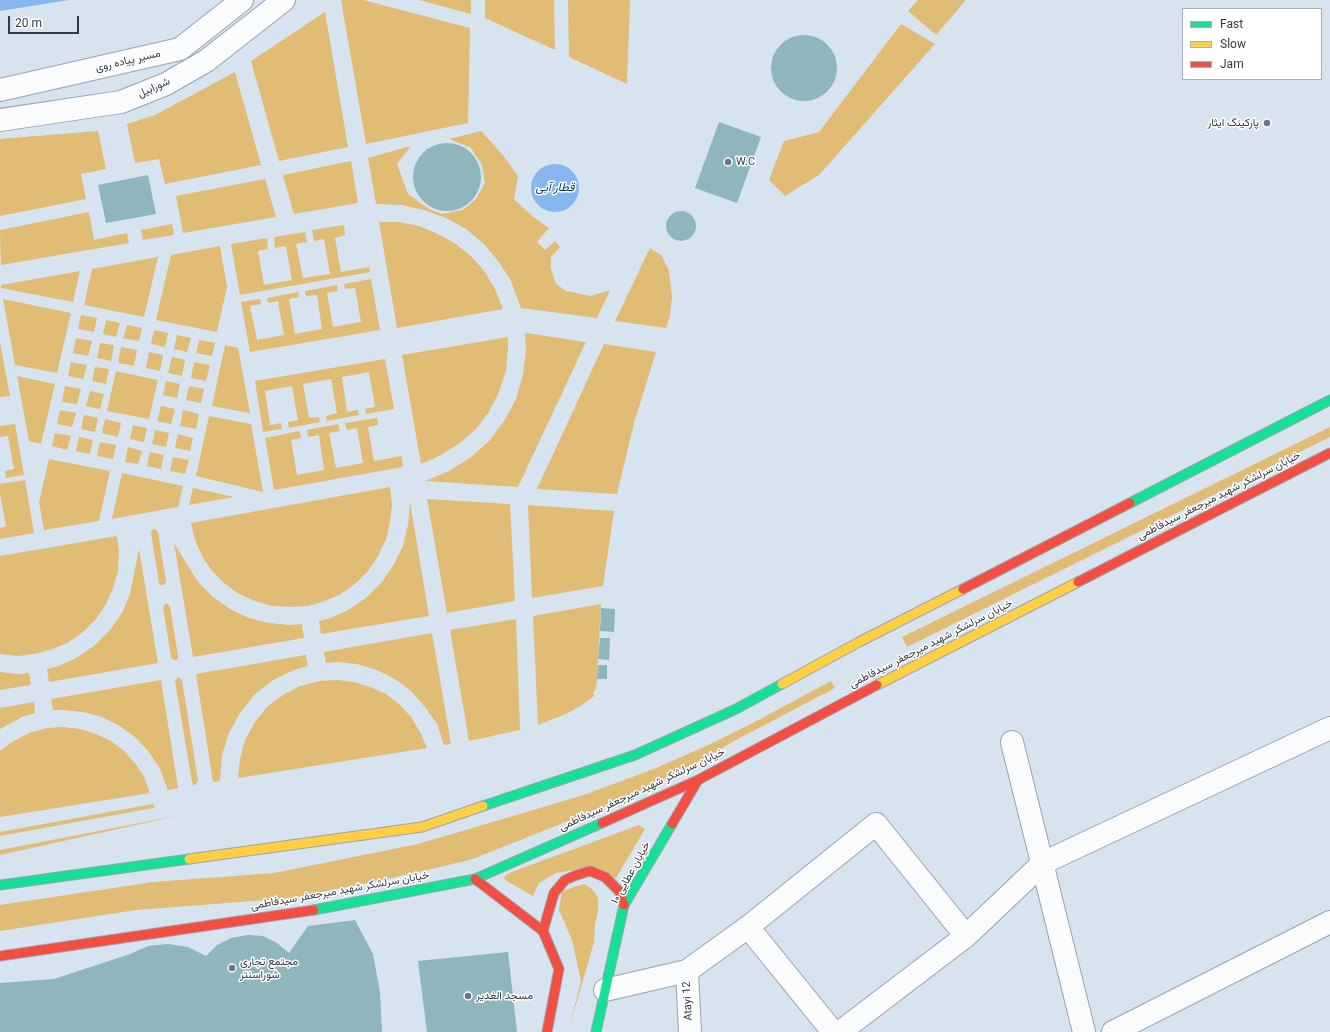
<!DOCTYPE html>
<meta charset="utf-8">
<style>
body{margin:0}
#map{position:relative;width:1330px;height:1032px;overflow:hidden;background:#d8e3f0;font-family:Roboto,sans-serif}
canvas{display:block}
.legend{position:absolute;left:1182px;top:8px;width:140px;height:72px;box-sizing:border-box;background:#fff;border:1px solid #adb1b6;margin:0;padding:5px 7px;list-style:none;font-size:12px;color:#323c48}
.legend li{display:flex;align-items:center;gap:8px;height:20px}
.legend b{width:20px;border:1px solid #adb1b6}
.scale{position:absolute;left:8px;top:16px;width:71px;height:18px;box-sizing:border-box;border:2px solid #323c48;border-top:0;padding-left:5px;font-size:12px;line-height:14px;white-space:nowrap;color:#323c48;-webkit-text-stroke:3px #fff;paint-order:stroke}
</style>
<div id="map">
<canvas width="1330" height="1032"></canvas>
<ul class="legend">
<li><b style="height:5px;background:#16e098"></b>Fast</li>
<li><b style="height:5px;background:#ffcf43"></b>Slow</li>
<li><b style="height:5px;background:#f24e42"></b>Jam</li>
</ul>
<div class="scale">20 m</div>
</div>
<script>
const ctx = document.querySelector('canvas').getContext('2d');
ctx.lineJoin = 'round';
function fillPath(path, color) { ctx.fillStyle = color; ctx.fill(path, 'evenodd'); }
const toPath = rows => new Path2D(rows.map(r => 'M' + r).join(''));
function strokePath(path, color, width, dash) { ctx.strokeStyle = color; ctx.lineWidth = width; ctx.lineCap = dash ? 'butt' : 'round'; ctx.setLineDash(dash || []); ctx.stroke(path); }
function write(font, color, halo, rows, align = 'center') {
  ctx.font = font + ' Roboto,Vazirmatn,sans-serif'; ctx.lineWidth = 3; ctx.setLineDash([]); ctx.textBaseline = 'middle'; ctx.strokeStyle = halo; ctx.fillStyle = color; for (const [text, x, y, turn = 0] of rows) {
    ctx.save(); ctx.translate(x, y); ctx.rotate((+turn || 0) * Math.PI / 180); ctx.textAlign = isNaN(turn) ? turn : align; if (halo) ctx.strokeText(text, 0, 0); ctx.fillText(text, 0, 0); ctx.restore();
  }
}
const green = toPath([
 [341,0,363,0,470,28,468,123,366,144],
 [419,0,471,0,471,14],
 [485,0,554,0,555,50,485,18],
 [568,0,630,0,627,84,569,57],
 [918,0,966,0,936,35,908,11],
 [325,12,348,147,279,161,251,61],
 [901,24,935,44,819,175,785,196,769,180,784,141,819,132],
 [235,72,261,165,165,184,159,159,135,163,127,124,155,115],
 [98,131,106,169,81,174,86,199,0,216,0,139],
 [481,131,502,154,518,176,514,199,533,217,549,228,537,242,545,250,555,241,560,247,551,257,551,269,556,284,566,291,591,296,610,290,597,318,521,308,511,281,499,262,484,244,466,229,446,218,424,210,402,205,376,204,368,158,411,146,397,164,408,194,429,209,442,214,463,210,476,199,485,183,482,165,471,148,449,139],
 [351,161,358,203,294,214,283,175],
 [265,179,276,217,183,233,176,196],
 [89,212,94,240,127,233,129,243,1,265,0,230],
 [379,222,399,222,419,226,438,234,456,244,472,257,485,272,495,289,503,309,397,328],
 [172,224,174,235,143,240,141,230],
 [344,225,345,235,335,238,341,272,369,267,370,272,240,295,231,244,267,238,268,249,258,251,264,285,292,280,286,246,275,248,274,237,305,232,307,242,296,244,303,278,330,274,324,239,314,241,312,230],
 [220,246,227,287,217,332,156,320,171,255],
 [650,248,662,256,669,271,672,297,670,315,666,328,615,321],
 [158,257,144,317,84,305,92,269],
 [80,271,73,302,1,288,1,285],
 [371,279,380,330,250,352,241,302,260,299,261,304,250,306,257,340,284,335,278,301,268,303,267,298,298,292,299,297,289,299,295,334,322,329,317,295,306,296,305,291,337,285,338,291,327,293,333,327,361,322,355,288,345,289,344,284],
 [3,299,71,313,57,373,15,365],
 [81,315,97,318,94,332,78,329],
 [106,320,120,323,116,337,103,334],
 [127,325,142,328,139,341,123,338],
 [154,330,168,333,165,347,151,344],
 [525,333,586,342,518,487,425,481,449,471,470,458,489,441,504,421,516,399,523,375,526,350],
 [177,335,191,338,187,352,174,349],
 [508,337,508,350,506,371,499,392,489,412,476,429,460,443,441,455,421,464,402,355],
 [76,338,92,341,88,356,73,353],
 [199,340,215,343,212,356,196,353],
 [0,342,10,396,0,397],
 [100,343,114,345,111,361,97,358],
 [604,344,656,352,634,423,617,494,537,489],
 [225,345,238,348,250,413,212,406],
 [121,347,137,350,134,366,118,363],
 [149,352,163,355,160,371,146,368],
 [172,357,185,360,182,376,168,373],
 [385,359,394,409,366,414,365,409,375,407,369,372,342,377,347,412,358,410,359,415,327,421,326,416,337,413,331,379,303,384,309,418,319,417,320,422,289,428,288,422,298,420,292,386,265,391,270,425,281,423,282,429,263,432,255,381],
 [71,362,87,365,83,379,68,376],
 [194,362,210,365,206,381,191,378],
 [95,367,109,369,106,384,92,381],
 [116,371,158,380,149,419,107,411],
 [17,376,55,384,41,444,29,441],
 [166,381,180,384,177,398,163,395],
 [65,386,81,389,77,404,62,402],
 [189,386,204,389,201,403,186,400],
 [90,391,104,394,100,409,86,406],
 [161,406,175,409,171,424,157,421],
 [60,410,76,413,72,427,57,424],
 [183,410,199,414,196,429,180,426],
 [84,415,98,418,95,432,81,429],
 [209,416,251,424,263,492,196,476],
 [377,418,378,425,368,427,374,461,402,456,403,467,274,490,265,438,300,431,301,438,291,440,297,475,324,470,319,435,308,437,307,430,338,424,340,431,329,433,336,468,363,463,357,428,347,430,345,423],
 [105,419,121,423,118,437,102,433],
 [15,424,24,475,6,478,5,471,14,469,8,436,0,437,0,426],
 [133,425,147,428,144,442,130,439],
 [1330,427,1330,437,907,647,902,637],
 [155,430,169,433,166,447,152,444],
 [55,433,71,436,67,450,52,446],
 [178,434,193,438,190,451,175,448],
 [79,437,93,440,90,454,76,451],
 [100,442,116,445,113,459,97,456],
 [128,447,142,451,138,464,125,462],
 [150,452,164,455,161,469,147,466],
 [173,457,189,460,185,474,170,471],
 [49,459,110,471,99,521,44,530,39,502],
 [122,473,183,486,178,507,112,519],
 [25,480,34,533,0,539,0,528,6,526,0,494,0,484],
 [390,487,392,505,390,522,386,539,378,556,368,571,356,583,341,594,325,601,308,606,290,607,272,606,255,601,239,594,224,583,212,571,202,556,195,540,191,523],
 [193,488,234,497,189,505],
 [427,499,510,504,515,601,447,613],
 [410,502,429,616,321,634,319,621,331,618,350,609,367,597,382,582,394,564,403,546,408,525],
 [528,505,614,511,603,586,532,598],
 [154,529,156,530,158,532,166,581,165,584,163,585,160,585,159,583,151,533,152,530],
 [117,536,119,553,118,571,113,588,106,604,96,619,83,632,69,642,53,649,35,654,18,656,0,654,0,556],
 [174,543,198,582,213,597,230,609,249,618,269,623,290,625,302,624,304,638,193,657],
 [139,549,158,663,49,682,47,669,59,666,78,657,95,645,110,630,122,613,130,594],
 [166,603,170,606,178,656,178,659,175,660,172,659,171,657,163,607],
 [601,604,597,679,596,689,593,693,594,696,582,705,568,713,538,725,533,616],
 [516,619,520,730,469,741,450,630],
 [432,633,451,744,444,745,437,724,425,707,411,691,395,679,377,670,357,664,337,662,326,663,324,652],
 [306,655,308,666,294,670,273,680,255,694,240,713,229,733,222,755,220,781,213,782,196,674],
 [0,672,17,674,29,673,31,685,0,690],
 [178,677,182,680,198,781,195,785,193,785,192,782,175,681],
 [161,680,178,788,168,790,160,769,149,752,136,738,120,726,102,717,83,712,64,710,53,710,51,699],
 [337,680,354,682,370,687,386,694,400,705,411,717,420,732,427,748,238,778,240,759,245,740,255,722,267,707,283,695,300,686,319,681],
 [831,681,835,688,736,740,698,762,631,796,470,860,387,879,292,898,136,910,0,931,0,905,153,882,274,873,418,844,584,795,656,768,706,746,751,724],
 [34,702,35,713,22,717,0,729,0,708],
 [63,727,80,729,96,734,111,741,124,751,135,763,144,777,150,793,0,817,0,751,12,742,29,733,47,728],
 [153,804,155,807,153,808,0,836,0,832],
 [181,815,0,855,0,850],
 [639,825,645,829,616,878,580,869,556,873,539,883,533,896,505,880,504,877,509,873],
 [584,884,592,889,598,898,598,911,595,925,594,942,568,1032,581,981,572,940,559,910,562,891]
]);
const water = toPath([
 [0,0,69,0,0,11],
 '531 188a24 24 0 1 1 48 0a24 24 0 1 1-48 0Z'
]);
const building = toPath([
 '771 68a33 33 0 1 1 66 0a33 33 0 1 1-66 0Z',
 [719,122,761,137,737,203,695,188],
 '413 177a34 34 0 1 1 68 0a34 34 0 1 1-68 0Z',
 [148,175,156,214,106,223,98,185],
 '666 226a15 15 0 1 1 30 0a15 15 0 1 1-30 0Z',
 [601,608,615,609,614,632,600,631],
 [600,638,610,638,609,660,598,659],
 [598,665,607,665,607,679,597,679],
 [355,920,373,954,380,992,382,1032,0,1032,0,983,54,979,130,954,148,946,168,944,188,947,206,956,217,945,231,938,247,935,263,936,277,943,289,953,308,926],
 [508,952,517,1032,427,1032,418,961]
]);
const street = toPath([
 [0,90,180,49,242,0],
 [0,120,121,102,166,84,206,61,284,0],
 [1012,742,1084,1032],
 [748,927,833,1032],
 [687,971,690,1032],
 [605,990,687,971,748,927,876,824,966,936],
 [840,1032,966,936,1043,863,1330,728],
 [1113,1032,1330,922]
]);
const fast = toPath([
 [1130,503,1330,400],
 [483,806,635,755,736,709,782,684],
 [0,885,189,859],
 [314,910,475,879,602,823],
 [596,1032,624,905,672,824]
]);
const slow = toPath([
 [782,684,859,642,963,589],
 [877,685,1078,582],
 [189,859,422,827,483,806]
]);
const jam = toPath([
 [1078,582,1330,453],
 [963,589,1130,503],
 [602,823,698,780,877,685],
 [672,824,698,780],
 [475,879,543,931,559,969,547,1032],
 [543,931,554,893,565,880,574,876,590,871,605,877,619,891,624,905],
 [0,956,314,910]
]);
const markers = [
 [1267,123,4,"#6c7683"],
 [728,162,4,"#6c7683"],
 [232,968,4,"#6c7683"],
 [468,996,4,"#6c7683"]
];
const streetNames = [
 ["مسیر پیاده روی",128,61,-13],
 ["شورابیل",154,88,-24],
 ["خیابان سرلشکر شهید میرجعفر سیدفاطمی",1219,496,-27],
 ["خیابان سرلشکر شهید میرجعفر سیدفاطمی",931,644,-27],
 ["خیابان سرلشکر شهید میرجعفر سیدفاطمی",642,790,-25],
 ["خیابان عطایی ۱۰",631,873,-61],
 ["خیابان سرلشکر شهید میرجعفر سیدفاطمی",340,891,-10],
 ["Atayi 12",688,1001,-93]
];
const poiNames = [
 ["پارکینگ ایثار",1259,123,"right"],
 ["W.C",736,162],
 ["مجتمع تجاری",240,962],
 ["شوراسنتر",240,975],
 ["مسجد الغدیر",476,996]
];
const waterNames = [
 ["قطار آبی",555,188]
];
fillPath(green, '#e0bc74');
fillPath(water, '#88b6ef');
fillPath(building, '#8eb6bb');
strokePath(street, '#9aa3af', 24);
strokePath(fast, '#9aa3af', 11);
strokePath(slow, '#9aa3af', 11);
strokePath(jam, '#9aa3af', 11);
strokePath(street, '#f9fbfd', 22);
strokePath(fast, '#16e098', 9);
strokePath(slow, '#ffcf43', 9);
strokePath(jam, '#f24e42', 9);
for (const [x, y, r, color] of markers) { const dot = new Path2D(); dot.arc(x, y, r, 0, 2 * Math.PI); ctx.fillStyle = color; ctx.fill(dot); strokePath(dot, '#fff', 1.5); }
write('11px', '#323c48', '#fff', streetNames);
write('11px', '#323c48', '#fff', poiNames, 'left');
write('italic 12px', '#003873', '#fff', waterNames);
</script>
